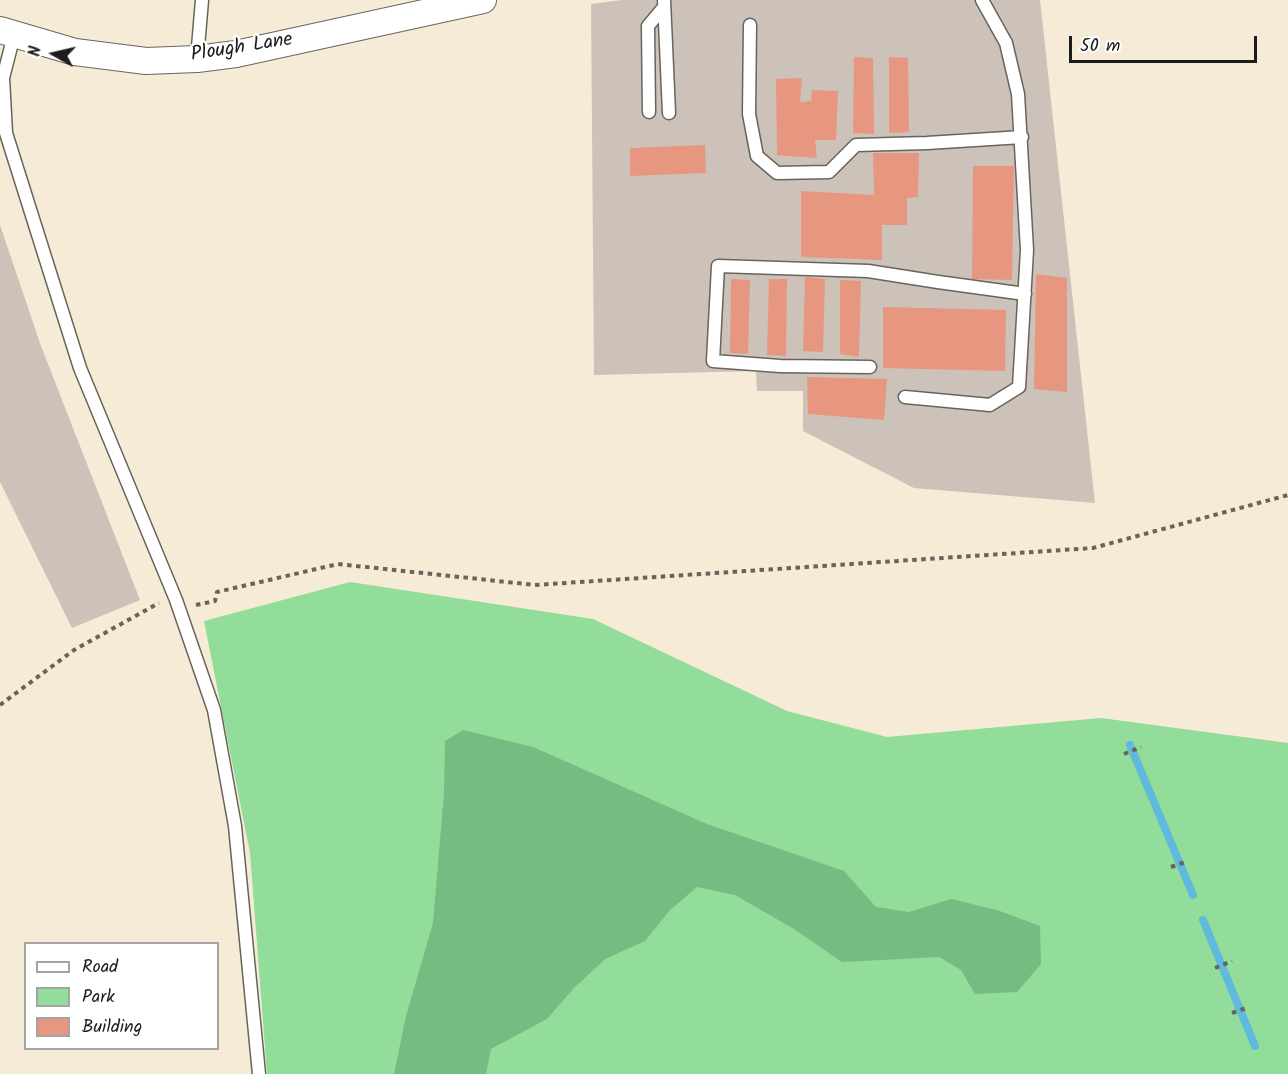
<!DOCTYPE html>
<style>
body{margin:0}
#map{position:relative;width:1288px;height:1074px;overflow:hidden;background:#f6ebd6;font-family:Kalam,sans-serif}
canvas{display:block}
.legend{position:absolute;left:24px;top:942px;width:195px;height:108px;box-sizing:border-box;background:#fff;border:2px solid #a4a4a4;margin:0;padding:8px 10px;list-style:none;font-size:18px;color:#1c1c1c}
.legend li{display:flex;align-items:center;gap:12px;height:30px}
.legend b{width:30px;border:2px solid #a4a4a4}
.north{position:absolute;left:24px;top:24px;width:60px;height:60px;-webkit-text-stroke:4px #fff;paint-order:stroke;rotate:278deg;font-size:16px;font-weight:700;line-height:24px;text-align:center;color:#1c1c1c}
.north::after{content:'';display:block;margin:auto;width:21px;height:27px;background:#1c1c1c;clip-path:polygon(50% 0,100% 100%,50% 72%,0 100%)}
.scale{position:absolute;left:1069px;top:36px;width:188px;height:27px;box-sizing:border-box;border:3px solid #1c1c1c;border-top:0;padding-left:8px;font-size:18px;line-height:21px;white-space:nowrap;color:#1c1c1c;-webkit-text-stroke:4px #fff;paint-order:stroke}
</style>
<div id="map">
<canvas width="1288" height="1074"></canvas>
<ul class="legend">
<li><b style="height:8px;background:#fff"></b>Road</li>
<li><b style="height:16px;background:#91dd99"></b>Park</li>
<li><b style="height:16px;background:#e7977f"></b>Building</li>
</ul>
<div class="north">N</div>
<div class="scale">50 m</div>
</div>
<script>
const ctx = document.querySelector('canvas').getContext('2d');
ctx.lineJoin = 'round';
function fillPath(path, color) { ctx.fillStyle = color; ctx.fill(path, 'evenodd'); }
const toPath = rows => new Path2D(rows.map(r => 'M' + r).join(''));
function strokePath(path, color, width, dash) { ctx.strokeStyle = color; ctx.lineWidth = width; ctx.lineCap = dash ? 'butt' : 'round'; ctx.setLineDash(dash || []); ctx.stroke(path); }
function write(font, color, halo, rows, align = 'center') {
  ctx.font = font + ' Kalam,sans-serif'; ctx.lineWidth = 5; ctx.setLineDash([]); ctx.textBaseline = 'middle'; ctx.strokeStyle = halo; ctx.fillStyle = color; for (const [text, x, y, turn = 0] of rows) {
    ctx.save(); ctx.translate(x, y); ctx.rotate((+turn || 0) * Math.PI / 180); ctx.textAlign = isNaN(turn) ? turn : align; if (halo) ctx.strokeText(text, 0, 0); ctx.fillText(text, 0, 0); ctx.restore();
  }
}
const industrial = toPath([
 [622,0,1040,0,1095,503,914,488,803,431,803,391,757,391,756,371,594,375,591,4],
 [0,225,41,346,140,600,72,628,0,482]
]);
const green = toPath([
 [350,582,593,619,787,711,887,737,1101,718,1288,743,1288,1074,267,1074,250,853,204,621]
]);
const forest = toPath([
 [463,730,533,747,707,824,844,871,876,907,909,912,951,899,997,910,1040,926,1041,964,1017,992,975,994,961,970,939,957,842,962,794,929,735,895,697,887,670,910,645,941,605,959,574,988,547,1019,491,1049,486,1074,394,1074,406,1016,433,923,444,793,445,741]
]);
const stream = toPath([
 [1130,745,1193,895],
 [1203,920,1255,1046]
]);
const building = toPath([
 [854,57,873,58,874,134,853,133],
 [889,57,908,58,909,132,889,133],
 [802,78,800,102,811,101,812,90,838,91,836,140,815,140,817,158,777,155,776,79],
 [705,145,706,173,630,176,630,148],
 [873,153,919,153,918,197,907,198,907,225,882,225,882,260,801,257,801,191,874,195],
 [973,166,1014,166,1012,280,972,279],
 [1036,274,1067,278,1067,392,1034,389],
 [805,277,825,279,823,352,803,351],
 [731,279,750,280,748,354,730,353],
 [769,279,787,279,786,356,767,355],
 [840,280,861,281,859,357,840,354],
 [883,307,1006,310,1005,371,883,368],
 [807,377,887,379,884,420,808,414]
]);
const path = toPath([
 [196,605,215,601,217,592,338,564,535,585,1093,548,1288,495],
 [0,705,74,650,159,603],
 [1124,754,1141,747],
 [1171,867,1188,861],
 [1215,968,1232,961],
 [1232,1013,1249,1007]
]);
const service = toPath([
 [664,0,669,113],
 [750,25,749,114,757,156,777,173,829,172,856,145,927,143,1022,137],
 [14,35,3,78,6,133,80,368,176,600,214,710,235,826,259,1074],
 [197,59,202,0],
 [649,112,648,26,664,7],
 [870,367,780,366,713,361,718,266,868,271,938,282,1025,294],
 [905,397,990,405,1019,387,1027,250,1018,94,1006,43,982,0]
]);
const minor = toPath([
 [0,30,75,52,146,61,197,59,236,54,483,0]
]);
const streetNames = [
 ["Plough Lane",242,49,-9]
];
fillPath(industrial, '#ccc2b9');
fillPath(green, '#91dd99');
fillPath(forest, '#74bc81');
strokePath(stream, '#60badd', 8);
fillPath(building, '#e7977f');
strokePath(service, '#68645d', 15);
strokePath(minor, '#68645d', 28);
strokePath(path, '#68645d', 4, [4.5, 4.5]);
strokePath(service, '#fff', 12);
strokePath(minor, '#fff', 26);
write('20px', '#1c1c1c', '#fff', streetNames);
</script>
